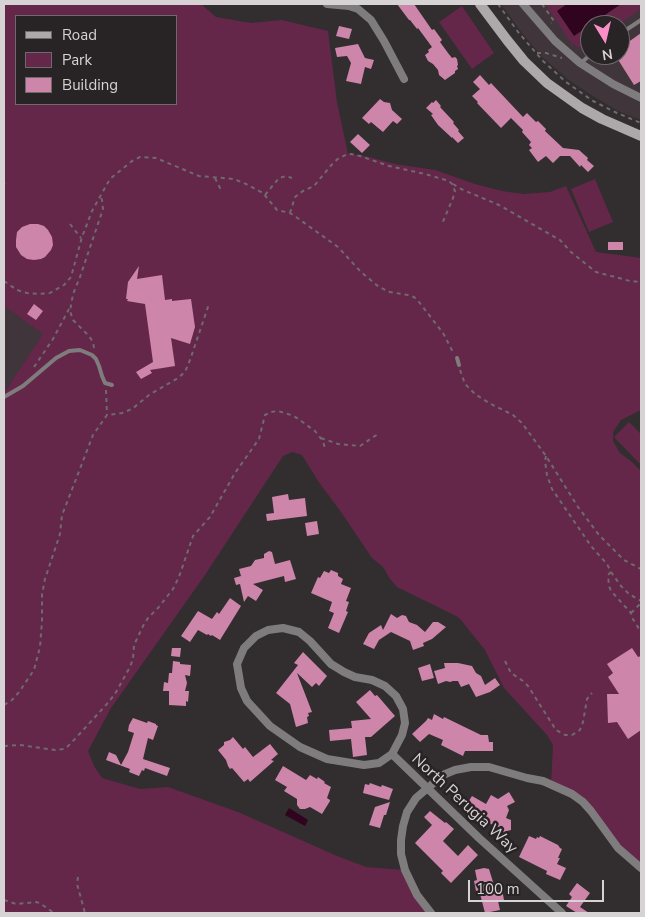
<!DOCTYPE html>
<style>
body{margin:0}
#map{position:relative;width:645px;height:917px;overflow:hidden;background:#322d2f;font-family:"Nunito Sans",sans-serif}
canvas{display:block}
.frame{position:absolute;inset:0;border:5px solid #d7d3d5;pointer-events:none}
.legend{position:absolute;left:15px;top:15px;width:162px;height:90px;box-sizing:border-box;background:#282325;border:1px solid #6e696b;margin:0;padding:6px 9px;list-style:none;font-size:15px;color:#d7d3d5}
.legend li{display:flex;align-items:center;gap:10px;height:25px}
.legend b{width:25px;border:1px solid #6e696b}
.north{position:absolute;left:580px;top:15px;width:50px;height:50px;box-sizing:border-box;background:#282325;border:1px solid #6e696b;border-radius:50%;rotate:171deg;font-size:14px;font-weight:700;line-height:20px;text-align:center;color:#d7d3d5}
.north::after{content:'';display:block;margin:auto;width:18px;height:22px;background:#fa8fc8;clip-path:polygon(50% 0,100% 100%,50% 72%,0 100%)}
.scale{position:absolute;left:468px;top:880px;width:136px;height:22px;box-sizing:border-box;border:2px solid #d7d3d5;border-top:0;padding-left:6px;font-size:15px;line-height:18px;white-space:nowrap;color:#d7d3d5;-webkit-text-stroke:4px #282325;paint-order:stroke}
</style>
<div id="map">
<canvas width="645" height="917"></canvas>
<div class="frame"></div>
<ul class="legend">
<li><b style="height:6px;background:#ada8aa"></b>Road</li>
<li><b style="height:14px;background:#64274a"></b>Park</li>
<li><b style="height:14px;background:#cd85aa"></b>Building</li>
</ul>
<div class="north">N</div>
<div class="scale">100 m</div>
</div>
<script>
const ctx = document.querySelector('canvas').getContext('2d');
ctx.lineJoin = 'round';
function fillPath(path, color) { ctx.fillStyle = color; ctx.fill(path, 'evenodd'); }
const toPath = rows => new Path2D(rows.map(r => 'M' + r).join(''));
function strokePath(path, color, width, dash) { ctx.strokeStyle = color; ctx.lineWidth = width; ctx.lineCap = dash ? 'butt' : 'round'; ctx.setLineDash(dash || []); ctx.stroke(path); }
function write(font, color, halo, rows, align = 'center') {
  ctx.font = font + ' "Nunito Sans",sans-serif'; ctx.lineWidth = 5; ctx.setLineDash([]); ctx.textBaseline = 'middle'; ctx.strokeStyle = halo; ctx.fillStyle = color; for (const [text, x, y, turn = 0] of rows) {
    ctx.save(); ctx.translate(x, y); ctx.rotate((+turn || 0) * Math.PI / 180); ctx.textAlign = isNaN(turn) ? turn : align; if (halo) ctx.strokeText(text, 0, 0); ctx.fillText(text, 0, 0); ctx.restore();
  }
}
const built = toPath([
 [501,4,641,4,641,120,618,111,593,96,570,81,542,57,522,33],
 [590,25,620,25,620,55,590,55],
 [4,306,44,334,6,390,4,392]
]);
const green = toPath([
 [4,4,201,4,216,17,251,23,282,20,328,31,337,102,348,154,361,155,395,164,435,170,475,184,502,191,523,194,550,192,566,186,596,252,641,258,641,410,621,420,613,432,613,441,620,453,632,462,641,471,641,868,628,858,591,811,551,785,553,745,547,735,504,688,485,650,461,620,458,617,397,587,390,579,383,567,372,558,341,512,318,481,302,455,292,452,283,456,205,575,111,708,88,751,94,766,102,778,140,789,168,787,238,812,337,856,366,867,405,870,430,913,4,913,4,392,6,390,43,334,4,306],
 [16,16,176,16,176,104,16,104],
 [545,4,641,4,641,9,618,25,590,25,590,44,582,49,571,43],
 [462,6,494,53,472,69,439,22],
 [595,179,613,222,589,232,571,189],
 [629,422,641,434,641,465,614,437]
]);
const water = toPath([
 [567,4,621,4,574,36,557,11],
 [289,808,308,820,305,826,285,815]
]);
const building = toPath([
 [397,4,414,4,432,30,434,29,442,40,440,42,448,53,452,58,455,57,457,59,458,65,457,66,458,69,455,71,455,73,445,80,439,75,438,70,433,64,428,61,425,55,429,52,428,50,432,47,418,28,417,29,410,20,409,20],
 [339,26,352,29,349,39,336,36],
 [641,33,641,81,634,85,617,58,620,55,620,48],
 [358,44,365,58,374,60,371,69,365,67,361,84,346,81,351,63,347,56,337,57,335,48],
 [480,75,489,85,491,83,523,117,527,113,536,122,538,121,546,129,545,131,563,148,579,150,588,158,587,160,594,166,588,172,581,165,580,167,570,156,560,156,553,163,546,156,538,162,529,150,532,148,529,145,531,142,522,132,523,130,511,118,501,128,477,103,478,102,472,96,480,89,473,82],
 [380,99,384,102,390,103,392,110,402,119,397,124,393,121,383,132,371,122,369,124,362,118],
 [436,100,441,106,440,107,454,122,453,123,459,130,458,131,464,138,458,143,452,137,452,138,438,125,431,115,433,114,426,108,432,102,433,103],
 [358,134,370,145,362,153,350,142],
 [30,224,38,224,44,226,48,230,52,237,53,245,51,250,45,257,41,259,34,260,27,259,21,255,16,247,16,240,17,232,22,227],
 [608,242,623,242,623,250,608,250],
 [139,266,137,279,162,275,165,300,172,299,172,301,191,299,195,327,190,344,171,338,175,366,150,370,152,373,141,379,136,372,153,362,145,304,127,301,128,299,126,299,128,282],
 [34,304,43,311,36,320,27,314],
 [288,494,289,500,305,498,307,516,267,521,266,514,274,513,272,497],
 [317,521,319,534,307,536,305,523],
 [269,551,272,552,275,564,290,560,296,579,285,582,284,576,253,584,263,590,256,601,248,596,244,602,240,584,236,585,234,578,241,576,239,569,251,566,255,560,264,558,264,554],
 [331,570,338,573,338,576,343,579,341,584,351,588,346,601,349,602,346,611,348,612,339,633,328,628,334,613,329,611,332,602,311,593,318,577,320,578,324,571,329,573],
 [230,598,241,606,220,640,212,635,211,636,208,634,207,635,198,630,190,642,181,636,198,611,212,619,217,612,219,614],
 [391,614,397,618,402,615,406,616,409,622,417,625,425,632,433,622,438,622,446,627,432,639,423,643,424,646,413,650,410,641,391,632,379,640,374,649,363,644,369,633,381,625,383,630],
 [172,648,181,648,180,657,171,656],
 [632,648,638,657,641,656,641,730,628,739,617,722,608,723,607,694,619,694,608,677,613,673,607,664],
 [303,652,327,676,319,686,316,683,312,687,297,673,312,712,308,713,309,716,307,717,308,723,296,727,290,704,276,693,298,665,294,663],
 [173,661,180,662,180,664,191,665,190,676,185,675,187,683,185,691,189,691,188,702,186,701,186,706,169,705,169,691,163,691,164,682,168,683,169,673,172,673],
 [444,663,458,663,472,666,476,673,481,676,485,685,495,678,500,685,490,692,476,697,469,684,461,687,458,681,453,681,450,682,446,681,438,684,434,671,445,668],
 [430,664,434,678,422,681,418,668],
 [370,690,375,696,377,695,395,716,371,737,365,737,367,755,353,757,351,739,330,741,329,730,352,728,351,721,371,719,356,702],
 [434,714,443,719,444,717,481,735,488,735,489,742,493,742,493,751,465,751,463,756,441,745,443,740,429,734,420,742,412,734,426,721,428,718,432,720],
 [133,718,147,723,148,721,156,724,156,725,158,726,153,740,148,738,143,759,170,768,167,776,145,768,144,771,142,770,139,776,129,772,130,769,106,760,109,752,116,755,121,765,128,752,134,733,128,731,129,725],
 [233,737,243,749,245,747,253,757,270,744,278,754,271,760,274,761,250,782,248,779,244,782,232,768,230,769,228,766,226,760,218,750,224,745,224,742,230,740],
 [283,766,306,780,310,775,317,779,318,777,325,782,324,783,331,787,327,798,330,800,330,801,322,814,310,807,305,809,300,809,297,805,297,799,284,791,287,787,275,780],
 [370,783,381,787,382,785,393,789,389,800,363,793,365,784,369,785],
 [509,792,515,802,507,806,509,810,506,818,511,820,511,830,507,831,507,838,497,838,497,828,494,826,481,817,466,811,467,808,465,807,472,796,486,804,491,795,498,799],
 [390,802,386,815,384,815,380,828,369,825,375,807],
 [430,811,445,823,446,822,454,829,443,841,458,856,468,845,478,855,451,883,441,873,443,871,415,843,432,825,424,817],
 [529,836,536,839,537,837,539,838,540,836,558,845,560,848,562,849,558,858,560,858,557,864,566,868,560,880,546,874,547,871,519,857],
 [484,868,489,869,494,885,496,885,498,890,502,889,504,900,498,901,500,910,485,913,479,890,476,891,474,881,477,880,475,870],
 [577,883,590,893,580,907,589,913,577,913,566,906,572,897,569,894]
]);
const path = toPath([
 [498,4,518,32,543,61,566,82,593,101,617,113,641,123],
 [542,4,554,21,551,23],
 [537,53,546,53,562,58],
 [215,178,222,192],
 [4,184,5,183],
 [453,184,461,189,499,205,560,240,571,252,596,272,630,281,641,282],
 [265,195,279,178,286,176,292,178],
 [290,213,295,197,303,191,314,186,333,163,339,158,348,154,351,154,360,156,389,166,425,174,449,181,452,184,455,191,453,198,442,224],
 [70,224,81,238],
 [4,281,17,290,27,293,39,294,50,293,64,285,71,277,82,237,92,211,110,179,132,161,140,157,156,158,199,176,234,179,246,184,263,193,277,210,290,213,296,217,338,247,361,272,379,287,390,292,408,295,414,297,419,302,443,333,454,354],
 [94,348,93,342,89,336,73,320,70,311,73,294,80,277,103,209,102,200,100,195],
 [34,367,53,339,69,309],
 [460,370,465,384,475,394,489,403,513,415,522,423,546,456,578,507,599,535,624,560,641,569],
 [106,390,107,415],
 [321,438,338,444,360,446,378,434],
 [546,456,545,461,547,475,552,489,591,546,607,564,611,572,621,586,629,594,641,601],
 [611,572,608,575,609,586,611,591,631,613,631,616,641,632],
 [631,613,641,603],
 [505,661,511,673,523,681,528,686,556,730,565,735,572,735,580,730,583,722,587,699,592,693],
 [4,705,12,700,19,692,34,670,40,647,42,621,42,594,45,579,60,534,62,515,66,505,93,435,107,415,122,413,132,409,149,395,178,378,185,372,190,360,209,304],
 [4,746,20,745,55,750,63,749,67,747,74,740,106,705,115,694,130,667,133,659,134,645,143,626,148,618,158,608,173,589,179,577,193,536,210,517,235,473,259,439,265,415,271,412,278,411,291,415,297,418,315,431,323,441,325,449],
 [78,877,77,884,85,913],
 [4,900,16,904,37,902,44,906,54,913]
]);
const lane = toPath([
 [620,34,641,20],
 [581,63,590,55],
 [457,358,459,365],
 [4,397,23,386,56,358,69,351,80,350,92,355,96,359,99,366,102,376,105,383,112,385]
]);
const street = toPath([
 [327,4,349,6,358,9,371,20,384,41,404,79],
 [523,4,555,41,580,63,613,84,641,98],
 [283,628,299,632,310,641,331,664,344,672,355,677,372,680,385,686,396,696,403,709,405,723,402,735,392,754,379,763,364,765,327,759,300,747,270,726,247,701,241,688,237,664,244,648,256,636,268,630,283,628],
 [392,754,479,838,562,913],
 [431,913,417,895,405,870,401,854,401,840,403,826,407,812,416,798,443,775,455,770,471,767,489,767,527,778,543,781,572,794,583,802,591,811,618,848,641,868]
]);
const secondary = toPath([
 [480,4,507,40,524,61,547,83,582,108,602,119,641,136]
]);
const streetNames = [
 ["North Perugia Way",464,804,43]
];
fillPath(built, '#40353a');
fillPath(green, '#64274a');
fillPath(water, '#30031f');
fillPath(building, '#cd85aa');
strokePath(path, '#6f6a6c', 2, [4, 4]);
strokePath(lane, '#7f7c7d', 4);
strokePath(street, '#7f7c7d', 8);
strokePath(secondary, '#ada8aa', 10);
write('16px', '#d7d3d5', '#282325', streetNames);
</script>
